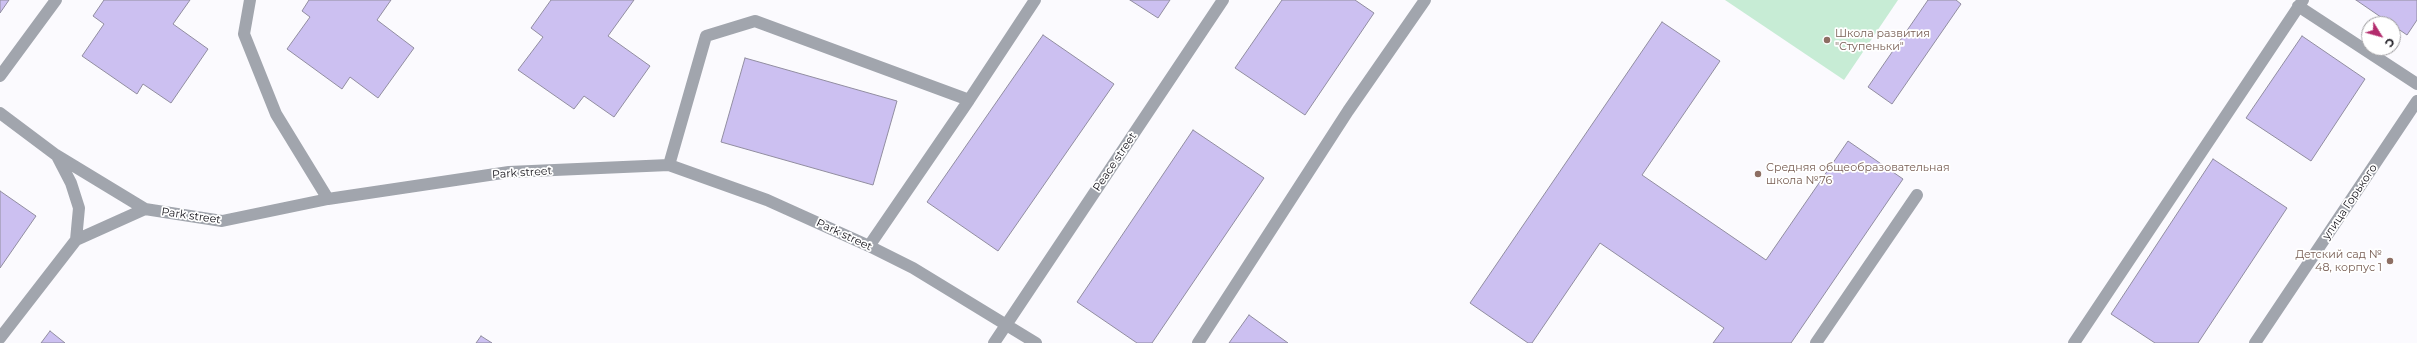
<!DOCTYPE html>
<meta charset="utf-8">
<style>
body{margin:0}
#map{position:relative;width:2417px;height:343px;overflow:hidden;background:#fbfafe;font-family:Montserrat,sans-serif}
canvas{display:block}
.north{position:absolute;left:2361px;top:16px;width:40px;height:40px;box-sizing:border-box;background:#fff;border:1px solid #a1a0a3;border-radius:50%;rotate:127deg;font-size:11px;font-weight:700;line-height:16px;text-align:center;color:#131118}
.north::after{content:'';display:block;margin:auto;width:14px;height:18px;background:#b32c6d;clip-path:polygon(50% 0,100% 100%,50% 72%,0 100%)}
</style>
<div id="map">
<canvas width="2417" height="343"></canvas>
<div class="north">С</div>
</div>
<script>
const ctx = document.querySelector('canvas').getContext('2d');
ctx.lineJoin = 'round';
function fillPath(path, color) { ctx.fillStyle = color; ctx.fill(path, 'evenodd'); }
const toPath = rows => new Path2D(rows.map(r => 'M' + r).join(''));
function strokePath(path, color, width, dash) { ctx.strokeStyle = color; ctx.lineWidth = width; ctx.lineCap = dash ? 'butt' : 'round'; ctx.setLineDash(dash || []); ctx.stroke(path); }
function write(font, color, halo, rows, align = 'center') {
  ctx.font = font + ' Montserrat,sans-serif'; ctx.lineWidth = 3.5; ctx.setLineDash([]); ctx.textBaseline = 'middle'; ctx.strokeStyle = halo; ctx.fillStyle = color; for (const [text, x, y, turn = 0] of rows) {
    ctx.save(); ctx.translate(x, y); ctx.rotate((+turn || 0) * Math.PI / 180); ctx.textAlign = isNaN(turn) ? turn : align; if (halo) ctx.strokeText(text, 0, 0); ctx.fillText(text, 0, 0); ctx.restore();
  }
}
const green = toPath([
 [1725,0,1898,0,1844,80]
]);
const building = toPath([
 [0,0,9,0,0,13,0,0],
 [104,0,190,0,173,24,208,49,171,103,143,84,137,94,82,56,104,24,93,16,104,0],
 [309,0,391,0,377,20,414,48,378,98,350,77,342,89,287,49,310,17,302,11,309,0],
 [551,0,634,0,608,36,650,66,614,117,584,96,574,109,518,70,543,37,531,28,551,0],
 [1130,0,1170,0,1158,18,1130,0],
 [1282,0,1355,0,1374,13,1305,115,1235,68,1282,0],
 [1928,0,1956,0,1961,4,1892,104,1868,87,1928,0],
 [2356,0,2417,0,2417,20,2407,35,2356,0],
 [1662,22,1720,61,1642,175,1766,260,1848,141,1903,179,1791,343,1713,343,1724,328,1600,243,1532,343,1528,343,1470,303,1662,22],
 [1043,35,1114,84,998,251,927,202,1043,35],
 [2302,36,2365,79,2311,161,2246,118,2302,36],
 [745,58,897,101,873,185,721,142,745,58],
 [1193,130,1264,178,1152,343,1137,343,1077,302,1193,130],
 [2213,159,2287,208,2198,343,2155,343,2111,314,2213,159],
 [0,191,36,216,0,268,0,191],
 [1249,315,1288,343,1229,343,1249,315],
 [50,331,65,343,41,343,50,331],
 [481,336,492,343,476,343,481,336]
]);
const minor = toPath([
 [250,0,244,34,276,114,328,199],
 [2298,6,2417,84],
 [0,76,56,0],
 [0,113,56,155,145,209,222,221,328,199,509,172,669,165,767,200,869,246,913,268,1036,343],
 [57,156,71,183,79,208,76,240],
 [669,165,706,36,755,21,969,100,1035,0],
 [869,246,969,100],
 [0,338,76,240,145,209],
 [994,343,1223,0],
 [1198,343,1348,111,1425,0],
 [1816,343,1917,195],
 [2074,343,2303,0],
 [2255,343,2417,101]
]);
const markers = [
 [1827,40,4,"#8d6e63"],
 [1758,174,4,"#8d6e63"],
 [2390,261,4,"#8d6e63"]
];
const educationNames = [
 ["Школа развития",1835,34],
 ["\"Ступеньки\"",1835,47],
 ["Средняя общеобразовательная",1766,168],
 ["школа №76",1766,181],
 ["Детский сад №",2382,255,"right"],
 ["48, корпус 1",2382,268,"right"]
];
const streetNames = [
 ["Peace street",1115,162,-56],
 ["Park street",522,173,-4],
 ["улица Горького",2350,202,-56],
 ["Park street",191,216,8],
 ["Park street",844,235,25]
];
fillPath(green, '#c7ecd5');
fillPath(building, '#ccc0f1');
strokePath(building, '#918da0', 1);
strokePath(minor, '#a1a5ad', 12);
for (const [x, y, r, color] of markers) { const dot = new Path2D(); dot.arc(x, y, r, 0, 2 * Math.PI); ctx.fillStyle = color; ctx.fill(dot); strokePath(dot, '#fff', 1.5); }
write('11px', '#785e54', '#fff', educationNames, 'left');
write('11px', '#131118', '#fff', streetNames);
</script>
